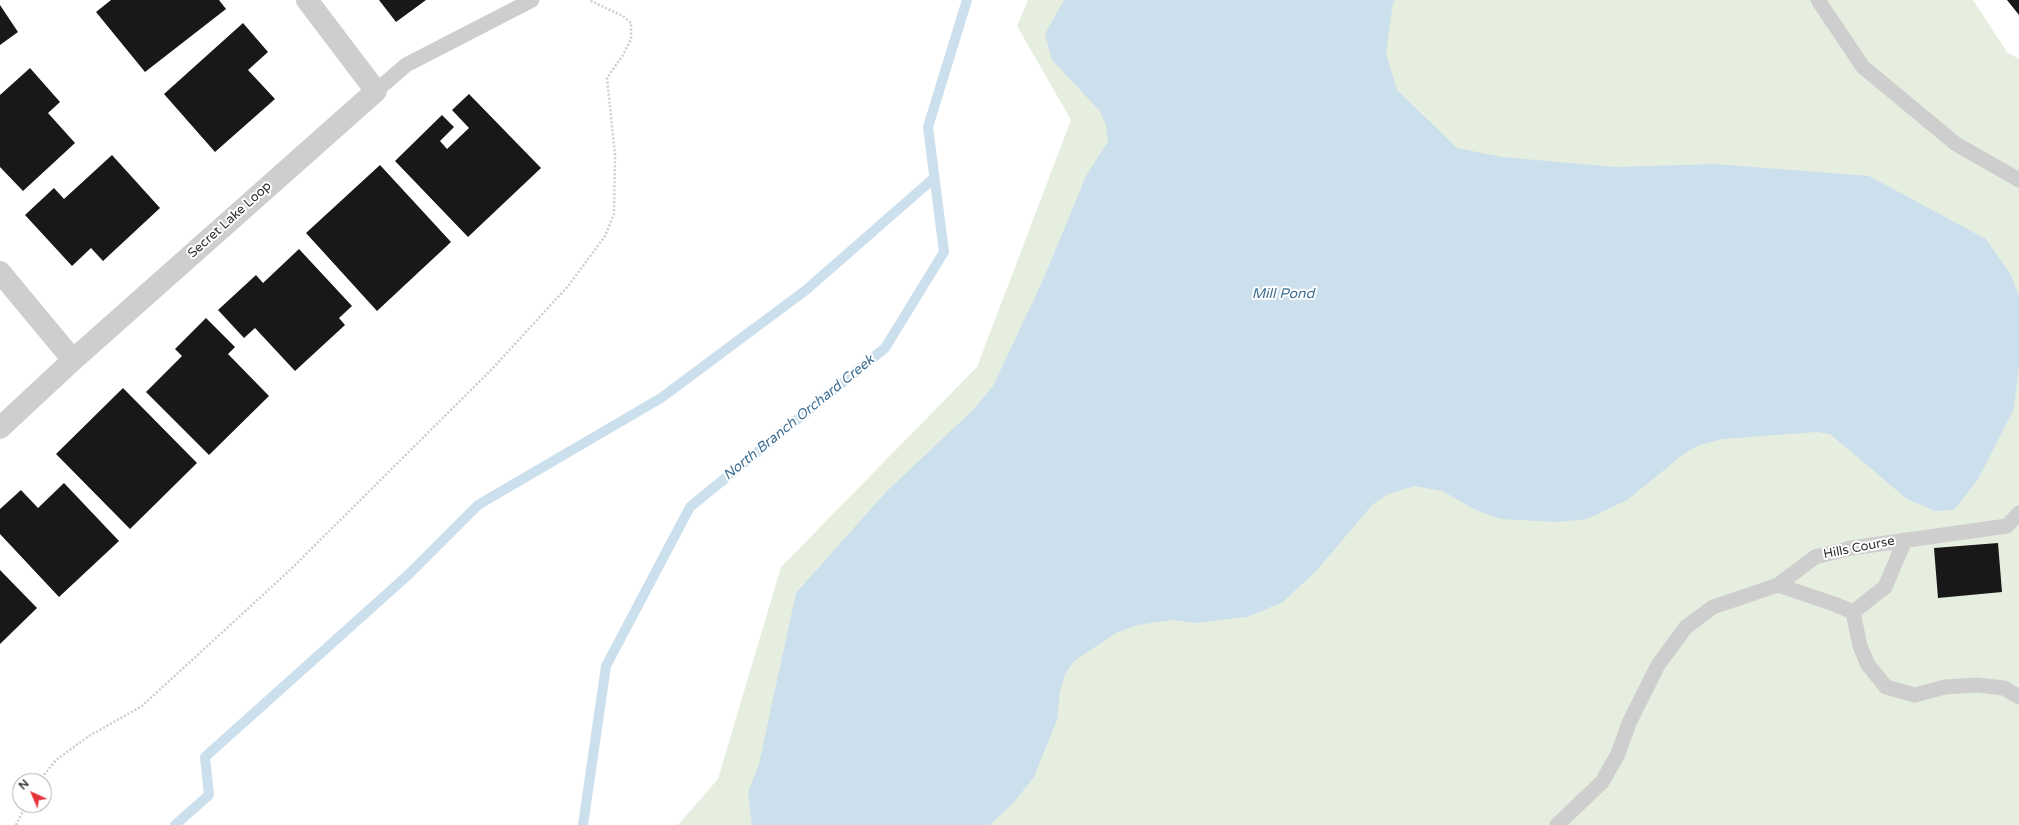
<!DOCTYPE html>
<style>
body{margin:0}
#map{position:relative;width:2019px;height:825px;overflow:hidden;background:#fff;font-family:"Varela Round",sans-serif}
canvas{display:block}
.north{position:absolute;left:12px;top:773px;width:40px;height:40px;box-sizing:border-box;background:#fff;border:1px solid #adadad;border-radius:50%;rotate:316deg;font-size:11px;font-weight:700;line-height:16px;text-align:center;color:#313131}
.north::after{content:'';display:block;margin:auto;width:14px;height:18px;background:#e6343b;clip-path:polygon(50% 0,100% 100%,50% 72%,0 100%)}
</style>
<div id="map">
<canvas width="2019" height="825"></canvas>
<div class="north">N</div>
</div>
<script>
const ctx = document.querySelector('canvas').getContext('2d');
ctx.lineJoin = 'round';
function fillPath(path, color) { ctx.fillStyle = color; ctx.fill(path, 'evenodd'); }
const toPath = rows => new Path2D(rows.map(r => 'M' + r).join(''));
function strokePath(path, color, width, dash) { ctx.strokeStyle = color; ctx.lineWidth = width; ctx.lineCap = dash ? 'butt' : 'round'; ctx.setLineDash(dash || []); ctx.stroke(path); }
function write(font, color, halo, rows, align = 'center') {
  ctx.font = font + ' "Varela Round",sans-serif'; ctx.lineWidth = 4; ctx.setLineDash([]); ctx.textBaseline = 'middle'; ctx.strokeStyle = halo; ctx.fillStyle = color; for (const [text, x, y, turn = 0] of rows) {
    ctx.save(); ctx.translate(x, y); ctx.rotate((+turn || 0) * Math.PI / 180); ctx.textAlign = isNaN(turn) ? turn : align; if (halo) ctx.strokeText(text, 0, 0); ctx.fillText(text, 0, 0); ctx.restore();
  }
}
const green = toPath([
 [1028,0,1973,0,2007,52,2019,59,2019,825,678,825,718,779,781,567,977,367,1071,120,1017,26]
]);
const water = toPath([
 [1064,0,1396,0,1393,3,1386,53,1397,90,1457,148,1502,157,1616,167,1715,164,1869,176,1986,239,2011,275,2019,296,2019,364,2014,409,1978,479,1954,510,1935,511,1907,499,1830,434,1817,432,1723,439,1699,445,1685,453,1627,500,1587,519,1558,522,1500,519,1476,510,1442,491,1415,486,1388,494,1372,505,1318,569,1283,602,1247,617,1196,623,1174,620,1137,625,1116,633,1074,661,1065,674,1060,692,1057,720,1034,777,1014,802,990,825,752,825,748,792,759,764,796,593,886,492,974,409,993,386,1043,280,1086,176,1108,141,1106,125,1099,110,1052,60,1045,34]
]);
const stream = toPath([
 [175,825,209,795,205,757,408,575,478,505,661,398,806,290,934,178],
 [583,825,606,666,690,507,885,348,944,252,928,127,967,0]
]);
const building = toPath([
 [111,0,219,0,226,9,145,72,96,12],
 [379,0,426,0,396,22],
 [2007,0,2019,0,2019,15],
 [0,5,18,32,0,45],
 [243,23,268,52,248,70,275,99,215,152,164,94],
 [30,68,60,102,48,113,75,143,23,191,0,167,0,95],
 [469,94,541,168,468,237,395,161,442,115,454,127,440,141,447,149,469,128,452,110],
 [112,155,160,208,103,261,91,248,72,266,25,215,54,188,64,199],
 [380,165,451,242,377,311,306,233],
 [299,249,352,306,339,318,345,325,295,371,255,328,244,338,218,310,256,275,263,283],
 [206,318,235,347,228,354,269,396,209,455,146,392,182,356,175,349],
 [123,388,197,463,130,529,56,454],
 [64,483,119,541,59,597,0,534,0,509,21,490,38,508],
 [1998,543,2002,592,1938,598,1934,548],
 [0,570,37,608,0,644]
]);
const path = toPath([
 [39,781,56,760,89,736,142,706,290,570,493,368,569,285,605,236,614,214,615,155,607,78,623,55,631,39,631,23,623,16,589,0],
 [16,825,26,805]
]);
const lane = toPath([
 [1818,0,1863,67,1956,144,2019,180],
 [376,91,406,65,532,0],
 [1778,585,1815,557,1851,548,2007,526,2019,513],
 [1853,612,1885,587,1905,540],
 [1557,825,1602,782,1618,754,1629,723,1658,665,1686,627,1713,607,1778,585,1834,604,1853,612,1860,646,1868,665,1886,687,1915,695,1945,687,1977,685,2004,688,2019,697]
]);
const street = toPath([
 [0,272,73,360],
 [0,428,73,360,376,91,307,0]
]);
const streetNames = [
 ["Secret Lake Loop",230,220,-42],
 ["Hills Course",1859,548,-11]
];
const waterNames = [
 ["Mill Pond",1283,294],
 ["North Branch Orchard Creek",799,418,-39]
];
fillPath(green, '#e6eedf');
fillPath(water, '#ccdfed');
strokePath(stream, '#ccdfed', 10);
fillPath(building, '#181818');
strokePath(path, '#cecece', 2.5, [2, 2]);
strokePath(lane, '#cecece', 15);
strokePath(street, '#cecece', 22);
write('13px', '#313131', '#fff', streetNames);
write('italic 14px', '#3d6f94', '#fff', waterNames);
</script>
